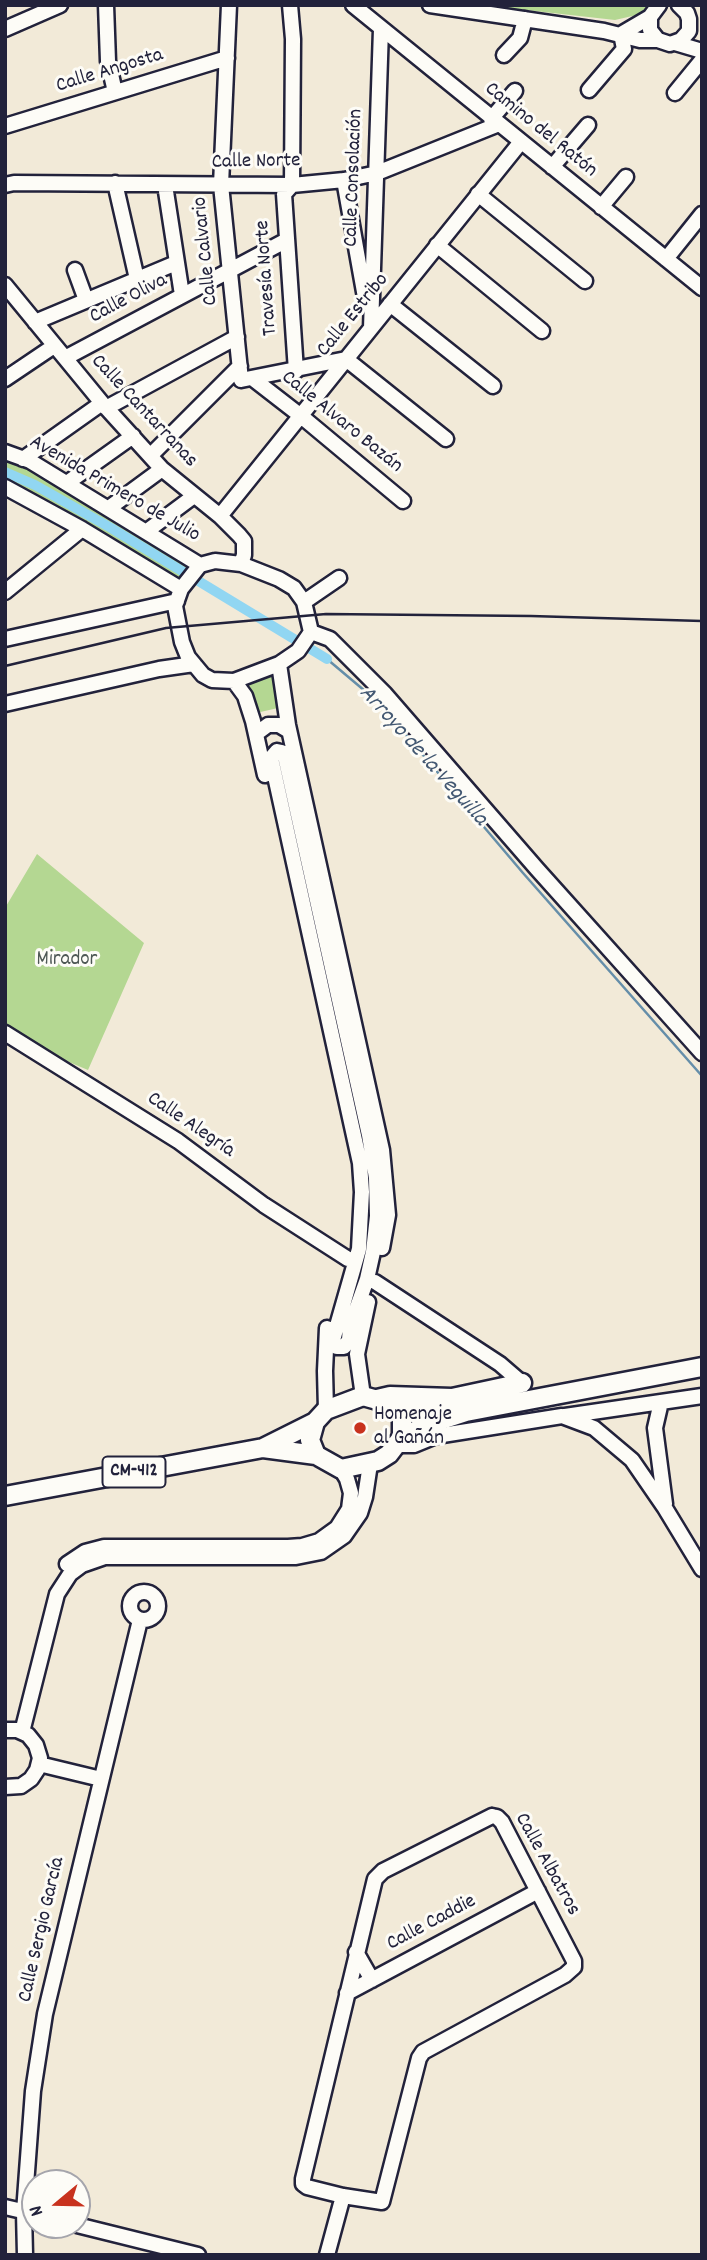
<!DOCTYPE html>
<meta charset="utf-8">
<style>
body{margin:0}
#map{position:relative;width:707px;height:2260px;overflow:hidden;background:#f2ead8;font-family:Dekko,sans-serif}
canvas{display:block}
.frame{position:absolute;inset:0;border:7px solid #22223b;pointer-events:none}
.north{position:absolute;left:21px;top:2169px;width:70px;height:70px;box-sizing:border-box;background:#fdfcf7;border:2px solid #a5a5ac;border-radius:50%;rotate:251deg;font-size:19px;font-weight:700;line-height:28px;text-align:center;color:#22223b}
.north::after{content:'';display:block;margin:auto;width:24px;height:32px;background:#c8321e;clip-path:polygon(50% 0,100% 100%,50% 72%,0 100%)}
</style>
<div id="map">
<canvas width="707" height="2260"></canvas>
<div class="frame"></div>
<div class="north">N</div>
</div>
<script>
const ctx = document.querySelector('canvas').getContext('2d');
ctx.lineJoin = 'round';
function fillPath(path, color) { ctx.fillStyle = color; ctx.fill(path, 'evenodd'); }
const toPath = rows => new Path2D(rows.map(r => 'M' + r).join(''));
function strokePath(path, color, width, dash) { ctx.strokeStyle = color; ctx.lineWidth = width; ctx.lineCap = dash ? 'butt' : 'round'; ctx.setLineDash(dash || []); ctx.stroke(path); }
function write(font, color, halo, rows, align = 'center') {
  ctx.font = font + ' Dekko,sans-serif'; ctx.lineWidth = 6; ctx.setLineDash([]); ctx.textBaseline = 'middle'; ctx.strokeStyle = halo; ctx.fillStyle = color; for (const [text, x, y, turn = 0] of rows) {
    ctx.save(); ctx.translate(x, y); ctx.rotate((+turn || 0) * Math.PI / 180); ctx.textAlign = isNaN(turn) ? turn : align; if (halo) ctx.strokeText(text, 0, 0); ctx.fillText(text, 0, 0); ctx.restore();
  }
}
const green = toPath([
 [509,5,645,5,647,10,641,14,615,20,508,8],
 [5,459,30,469,189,564,178,582,42,499,5,480],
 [272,675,278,708,256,713,243,687],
 [37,854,144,943,88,1070,14,1039,5,1030,5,908]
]);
const stream = toPath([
 [327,659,378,702,523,873,702,1076]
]);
const canal = toPath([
 [5,472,35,485,111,528,327,659]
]);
const minor = toPath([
 [106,5,108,61,115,92],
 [229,5,221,185,241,380,346,359,446,439],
 [290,5,293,39,292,185,284,194,296,371],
 [353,5,702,288],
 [430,5,604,31,640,40,658,40],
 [659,5,650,17,650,30,658,40,670,44,681,40,689,31,689,19,687,13,679,5],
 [5,29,60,5],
 [621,34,650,17],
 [675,43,702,51],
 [504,55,520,38,525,19],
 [589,90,624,49,621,34],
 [675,93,702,60],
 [491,119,515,91],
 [5,126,227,58],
 [552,167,588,125],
 [344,180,366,303],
 [115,183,137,279],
 [5,185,14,183,292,185,344,180,377,173,499,124],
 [165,185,182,295],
 [478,194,585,281],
 [601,207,626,177],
 [437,245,542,331],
 [666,259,702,214],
 [75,270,86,300],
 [5,285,102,403,162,469,220,516,239,535,244,541,244,555,241,564],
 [390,304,493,386],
 [35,322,176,263],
 [371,328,381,29],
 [65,358,287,240],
 [252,378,301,416,403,501],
 [5,379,54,346],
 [106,408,237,337],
 [5,452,30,461,200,565],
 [151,455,240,366],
 [23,459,102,403],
 [67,483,133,436],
 [5,487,82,529,181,589],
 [109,508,162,469],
 [220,516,520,143],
 [147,531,194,496],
 [215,561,241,564,279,579,294,588,304,602,311,632,298,651,279,664,234,681,212,680,203,675,188,657,182,642,175,606,181,589,200,565,215,561],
 [5,592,82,529],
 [304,602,339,578],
 [311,632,330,639,385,694,537,869,702,1053],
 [5,639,177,601],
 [279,664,288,725,382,1150,388,1215,382,1248],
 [234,681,245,696,253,721,265,775],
 [5,704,159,669,194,664],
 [256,734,268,725,279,725,289,731],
 [277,751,282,752,285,756,369,1135,376,1178,377,1216,373,1252,367,1279,350,1327,349,1340,344,1347,337,1347,333,1340,359,1249,362,1192,360,1163,271,758,277,751],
 [5,1033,178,1141,264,1205,348,1259],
 [375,1282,500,1364,522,1383],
 [363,1396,357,1354,368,1302],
 [661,1402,655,1428,665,1504],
 [326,1410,325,1371,327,1328],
 [565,1416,702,1396],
 [398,1445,414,1445,436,1436,562,1416,594,1428,632,1460,665,1508,702,1569],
 [67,1564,85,1552,104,1547,288,1547,302,1546,319,1541,337,1528,349,1509,351,1493,347,1479,341,1469],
 '130 1606a14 14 0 1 1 28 0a14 14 0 1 1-28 0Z',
 [5,1730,17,1730,28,1735,36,1745,40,1758,37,1770,31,1779,21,1786,5,1787],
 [22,1732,57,1594,70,1574,82,1565,105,1557,296,1557,321,1552,344,1536,360,1513,365,1497,370,1464],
 [39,1764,101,1779],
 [492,1816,497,1817,502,1822,574,1961,574,1967,565,1975,423,2052,419,2058,382,2202,343,2196,307,2187,303,2184,303,2179,375,1879,383,1871,492,1816],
 [356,1952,372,1980],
 [347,1993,538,1891],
 [5,2207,35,2214],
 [77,2225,198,2255],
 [25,2255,24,2212,33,2091,45,2014,140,1620],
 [327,2255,343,2196]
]);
const major = toPath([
 [363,1396,388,1403,402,1416,402,1437,389,1454,378,1461,341,1469,316,1455,310,1440,315,1422,326,1410,363,1396],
 [377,1399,390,1396,452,1398,522,1383],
 [390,1403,408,1410,448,1413],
 [402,1437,432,1423,466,1412,702,1367],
 [263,1448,315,1422],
 [5,1496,263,1448,316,1455]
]);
const rail = toPath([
 [5,666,166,628,326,614,531,616,702,621]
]);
const markers = [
 [360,1428,7,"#c8321e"]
];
const shields = [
 [134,1472,63]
];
const shieldNames = [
 ["CM-412",134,1472]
];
const streetNames = [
 ["Calle Angosta",110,72,-17],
 ["Camino del Ratón",540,131,39],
 ["Calle Norte",256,163,-1],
 ["Calle Consolación",355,178,-88],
 ["Calle Calvario",207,251,-96],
 ["Travesía Norte",268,278,-94],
 ["Calle Oliva",129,300,-28],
 ["Calle Estribo",354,316,-51],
 ["Calle Cantarranas",143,412,47],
 ["Calle Alvaro Bazán",341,423,39],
 ["Avenida Primero de Julio",114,490,30],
 ["Calle Alegría",190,1126,34],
 ["Calle Albatros",546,1865,61],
 ["Calle Caddie",432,1924,-28],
 ["Calle Sergio García",43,1930,-77]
];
const parkNames = [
 ["Mirador",67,961]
];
const poiNames = [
 ["Homenaje",374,1416],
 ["al Gañán",374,1440]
];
const waterNames = [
 ["Arroyo de la Veguilla",422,757,48]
];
fillPath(green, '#b4d792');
strokePath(stream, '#658ea9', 2.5);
strokePath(canal, '#91d6f2', 10);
strokePath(minor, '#22223b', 19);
strokePath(major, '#22223b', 23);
strokePath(minor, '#fdfcf7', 14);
strokePath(major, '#fdfcf7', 18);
strokePath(rail, '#22223b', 2.5);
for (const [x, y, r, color] of markers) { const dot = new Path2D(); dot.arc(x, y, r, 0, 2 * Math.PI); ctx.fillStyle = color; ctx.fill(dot); strokePath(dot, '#fdfcf7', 2.5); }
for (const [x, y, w] of shields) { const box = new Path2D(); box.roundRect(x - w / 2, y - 15.5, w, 31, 5); ctx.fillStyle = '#fdfcf7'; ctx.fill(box); strokePath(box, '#22223b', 2); }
write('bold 19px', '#22223b', null, shieldNames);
write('21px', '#22223b', '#fdfcf7', streetNames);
write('21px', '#4e5855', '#fdfcf7', parkNames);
write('21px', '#22223b', '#fdfcf7', poiNames, 'left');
write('italic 23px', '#435872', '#fdfcf7', waterNames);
</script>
